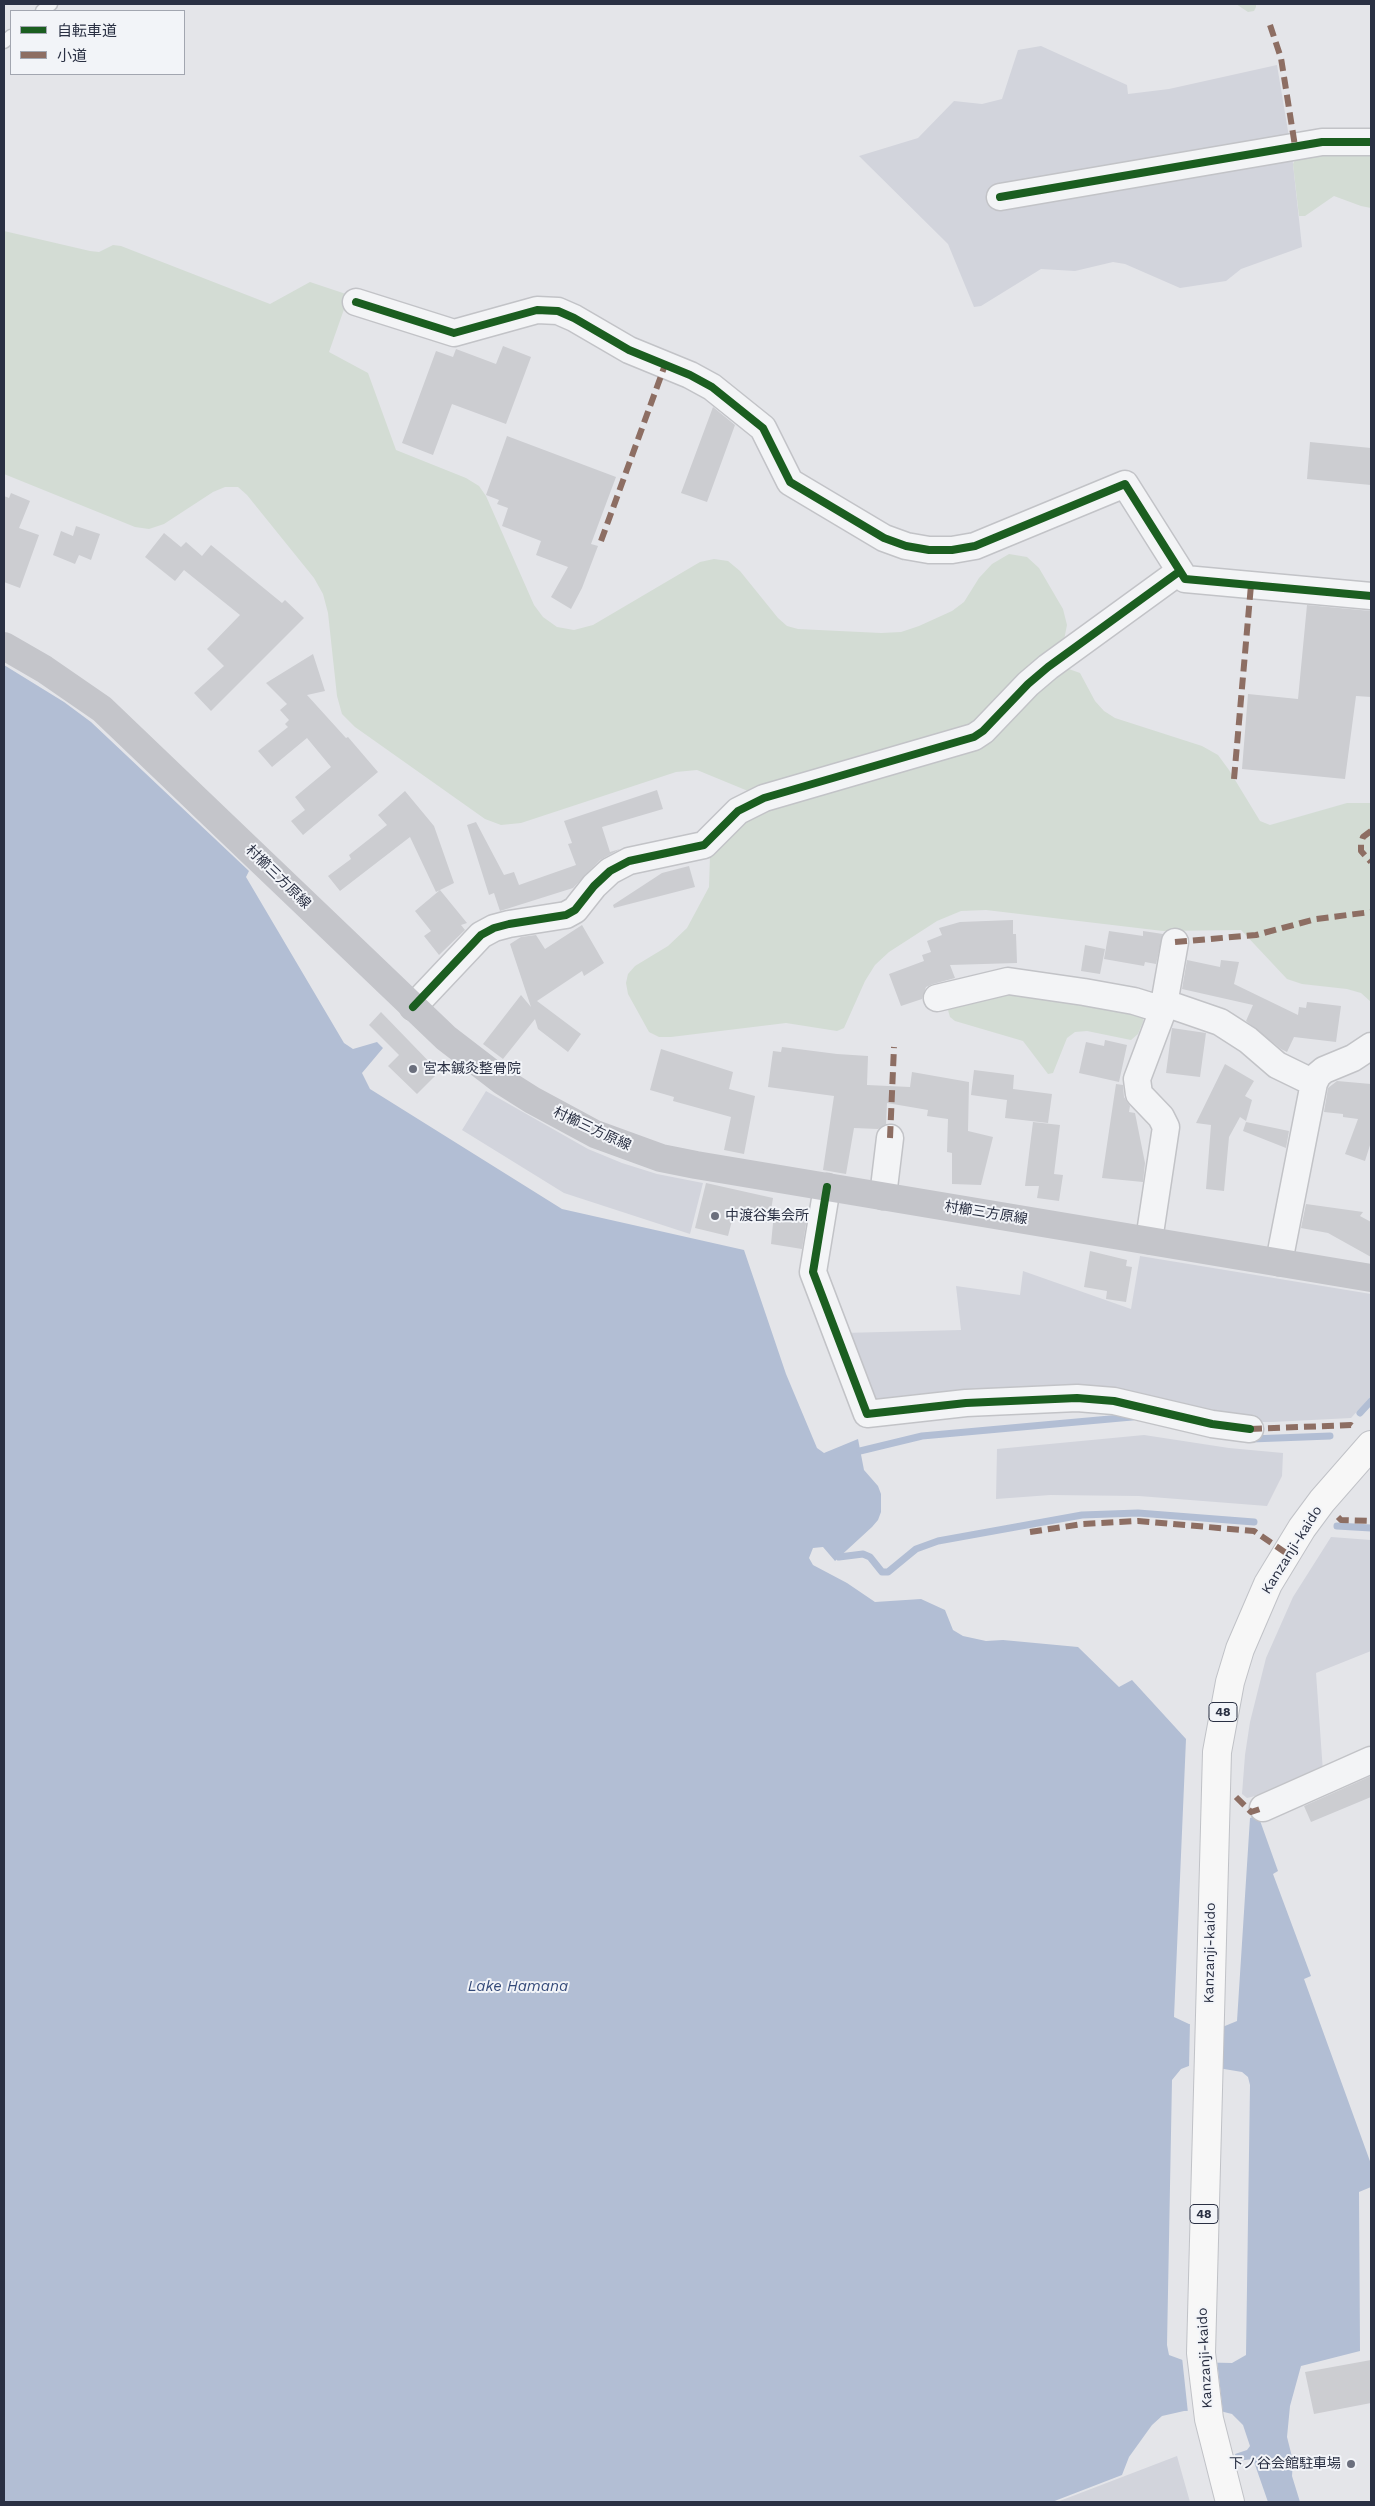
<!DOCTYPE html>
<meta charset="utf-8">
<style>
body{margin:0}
#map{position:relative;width:1375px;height:2506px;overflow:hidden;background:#e4e5e9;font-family:"Work Sans","Noto Sans JP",sans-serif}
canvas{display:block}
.frame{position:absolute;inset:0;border:5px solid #2a3043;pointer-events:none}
.legend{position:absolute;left:10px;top:10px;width:175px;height:65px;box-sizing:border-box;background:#f2f4f8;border:1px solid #a2a6b0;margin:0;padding:6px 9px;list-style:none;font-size:15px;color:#2a3043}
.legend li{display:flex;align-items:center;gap:10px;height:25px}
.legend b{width:25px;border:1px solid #a2a6b0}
</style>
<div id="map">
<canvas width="1375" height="2506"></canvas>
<div class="frame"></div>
<ul class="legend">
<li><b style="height:6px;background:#1b5e20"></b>自転車道</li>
<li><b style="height:6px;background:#8d6e63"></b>小道</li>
</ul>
</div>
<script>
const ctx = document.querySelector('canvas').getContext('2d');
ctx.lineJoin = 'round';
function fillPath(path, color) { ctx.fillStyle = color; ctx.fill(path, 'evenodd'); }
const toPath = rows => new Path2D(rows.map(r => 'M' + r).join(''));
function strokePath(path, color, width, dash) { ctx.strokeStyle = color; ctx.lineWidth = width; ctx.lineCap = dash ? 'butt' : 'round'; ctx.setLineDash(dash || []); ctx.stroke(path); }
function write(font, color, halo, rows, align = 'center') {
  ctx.font = font + ' "Work Sans","Noto Sans JP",sans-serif'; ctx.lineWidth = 4; ctx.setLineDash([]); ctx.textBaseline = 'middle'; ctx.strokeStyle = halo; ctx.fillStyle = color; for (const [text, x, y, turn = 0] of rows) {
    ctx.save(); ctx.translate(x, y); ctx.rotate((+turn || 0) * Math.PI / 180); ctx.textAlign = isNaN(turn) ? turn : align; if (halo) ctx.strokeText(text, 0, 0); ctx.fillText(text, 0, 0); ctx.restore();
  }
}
const built = toPath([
 [1041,46,1127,85,1128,94,1169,89,1277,65,1292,155,1302,247,1241,269,1226,281,1180,288,1125,264,1113,262,1075,271,1041,269,981,306,974,307,948,244,859,156,918,138,954,101,982,104,1002,99,1018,50],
 [486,1091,588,1149,622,1163,657,1174,703,1183,690,1234,564,1193,462,1130],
 [1140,1256,1371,1294,1371,1396,1351,1418,1272,1422,1251,1422,1134,1398,878,1406,843,1333,961,1330,956,1286,1020,1295,1023,1271,1131,1309],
 [1144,1435,1229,1448,1283,1453,1282,1476,1267,1506,1139,1496,1050,1495,996,1499,997,1449],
 [1331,1537,1371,1540,1371,1651,1316,1673,1323,1772,1288,1788,1247,1798,1242,1794,1245,1755,1250,1722,1266,1658,1293,1597],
 [1177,2456,1190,2502,1057,2502]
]);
const green = toPath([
 [1236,4,1256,4,1256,7,1254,11,1248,12],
 [1371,150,1371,208,1361,206,1334,196,1305,216,1299,216,1293,164,1297,156],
 [4,231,90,251,99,252,113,245,121,246,270,304,310,282,349,295,329,352,368,373,396,450,466,478,479,486,486,496,534,605,543,617,557,627,574,630,593,625,700,562,714,559,728,561,740,571,778,618,787,626,798,629,881,633,901,632,919,626,952,611,964,602,979,578,992,564,1009,554,1027,557,1039,568,1063,609,1067,625,1064,640,977,725,764,789,748,791,697,770,676,772,521,823,501,825,485,819,355,727,342,714,337,696,328,613,323,594,314,578,247,495,238,487,225,487,213,492,164,524,149,529,135,527,4,474],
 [1066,668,1080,673,1095,701,1104,711,1115,718,1202,746,1218,755,1229,770,1260,821,1270,825,1347,803,1371,803,1371,1002,1361,993,1347,989,1302,984,1287,979,1241,930,1163,931,986,910,961,911,937,921,889,952,875,965,865,981,844,1028,837,1031,786,1023,671,1037,659,1037,649,1032,628,994,626,983,628,974,635,966,668,946,687,928,709,887,710,856,743,818,1015,708],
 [998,989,1144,1016,1143,1022,1138,1034,1131,1040,1087,1031,1075,1032,1067,1038,1053,1073,1048,1074,1023,1041,955,1021,950,1017,948,1010,950,1004]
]);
const water = toPath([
 [4,665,64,702,91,722,249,871,246,877,344,1043,353,1049,377,1042,383,1048,362,1073,370,1089,562,1209,744,1250,786,1374,817,1448,824,1453,858,1439,864,1470,878,1486,881,1494,881,1512,878,1520,872,1527,835,1561,823,1547,813,1548,809,1558,813,1565,847,1583,875,1602,921,1599,945,1610,953,1630,963,1636,986,1641,1003,1640,1078,1647,1119,1687,1132,1680,1186,1739,1174,2017,1189,2024,1220,2028,1237,2021,1250,1818,1258,1815,1278,1871,1273,1874,1311,1976,1304,1979,1371,2164,1371,2187,1359,2192,1360,2351,1301,2366,1290,2406,1287,2437,1293,2461,1292,2476,1300,2502,1268,2502,1253,2459,1237,2461,1235,2454,1247,2450,1250,2446,1243,2425,1232,2414,1216,2410,1184,2411,1162,2416,1152,2425,1129,2457,1122,2475,1052,2502,4,2502],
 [1194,2064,1242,2072,1248,2077,1250,2085,1246,2355,1232,2363,1188,2362,1169,2355,1167,2345,1172,2080,1181,2069]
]);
const pier = toPath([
 [1190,2021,1220,2025,1209,2069,1194,2066,1189,2068],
 [1182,2357,1217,2360,1223,2413,1188,2413]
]);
const stream = toPath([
 [1360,1413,1371,1401],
 [1251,1439,1330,1436],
 [860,1451,922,1436,1132,1417],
 [1337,1526,1371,1528],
 [839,1557,863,1554,870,1557,882,1572,888,1572,916,1549,938,1541,1082,1515,1138,1513,1254,1522]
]);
const building = toPath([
 [503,346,531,357,506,424,452,404,433,455,402,443,436,351,453,357,456,349,496,364],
 [713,407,735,425,707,502,681,493],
 [507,436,616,477,591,544,598,546,582,588,571,609,551,597,568,567,536,555,541,541,502,526,508,508,497,504,499,500,486,495],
 [1310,442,1371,448,1371,485,1307,479],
 [11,493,30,501,19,528,39,535,20,588,4,582,4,496,9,498],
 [76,526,100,534,91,560,79,555,75,564,53,555,61,531,73,536],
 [164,533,181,547,186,542,202,556,211,545,282,603,285,600,304,618,211,711,194,693,224,666,207,649,240,615,184,570,175,581,145,557],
 [1307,605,1371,611,1371,697,1356,696,1345,779,1242,769,1248,694,1298,699],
 [313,654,325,691,307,695,346,738,348,737,378,772,303,835,291,821,305,810,295,797,331,767,307,738,272,767,258,751,288,727,285,724,289,720,280,710,287,704,266,683],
 [657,790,663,809,602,827,610,852,620,849,600,860,573,888,500,911,494,893,489,895,467,825,476,822,504,875,514,872,519,885,576,865,568,844,572,843,564,821],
 [405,791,434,826,454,883,436,892,410,837,340,891,328,876,351,859,349,855,387,825,378,815],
 [689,866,695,887,614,908,613,905,662,873],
 [440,890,467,923,461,925,465,930,439,955,424,936,431,931,415,911],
 [1013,920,1013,934,1016,934,1017,963,950,965,955,978,933,984,926,987,922,999,901,1006,889,974,924,961,922,955,931,952,927,941,942,935,939,928,960,922],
 [582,925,604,963,584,976,582,971,537,1001,581,1034,568,1052,538,1029,535,1019,503,1059,483,1044,521,995,531,1007,510,944,521,937,536,935,545,949],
 [1109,931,1143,936,1143,931,1163,934,1156,964,1145,962,1144,966,1104,959],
 [1085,945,1105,949,1100,974,1081,971],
 [1187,960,1220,967,1221,960,1239,962,1234,984,1298,1015,1299,1007,1306,1008,1307,1002,1341,1006,1336,1042,1294,1037,1287,1052,1281,1049,1246,1021,1253,1005,1182,989],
 [381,1012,439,1072,417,1094,388,1066,399,1055,369,1025],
 [1172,1028,1206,1033,1200,1077,1166,1073],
 [1105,1040,1127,1045,1119,1082,1079,1073,1086,1042,1104,1046],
 [782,1047,837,1054,868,1056,867,1085,910,1087,912,1072,969,1082,968,1131,993,1137,981,1185,952,1184,952,1153,947,1152,948,1119,927,1116,928,1110,887,1103,886,1124,878,1129,854,1128,846,1174,823,1170,834,1096,768,1087,773,1051,781,1052],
 [661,1049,733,1072,729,1089,755,1096,744,1154,724,1150,731,1117,673,1101,674,1097,650,1090],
 [1225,1064,1254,1081,1245,1096,1252,1100,1246,1121,1240,1117,1229,1137,1224,1191,1206,1189,1211,1125,1196,1123],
 [974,1070,1014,1075,1013,1089,1052,1094,1048,1123,1005,1118,1007,1100,971,1095],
 [1337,1081,1371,1084,1371,1142,1365,1161,1345,1154,1358,1119,1343,1117,1343,1114,1324,1112,1328,1088],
 [1116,1084,1123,1085,1124,1097,1130,1106,1129,1112,1135,1113,1145,1163,1143,1182,1102,1178],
 [1033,1122,1060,1125,1054,1174,1063,1175,1059,1201,1037,1198,1039,1186,1025,1186],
 [1246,1122,1289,1131,1286,1148,1243,1131],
 [706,1183,773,1198,769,1223,733,1217,728,1236,695,1228],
 [1306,1204,1363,1212,1360,1216,1371,1222,1371,1257,1328,1233,1301,1228],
 [774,1213,807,1218,802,1249,771,1244],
 [1090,1251,1127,1260,1126,1266,1132,1267,1126,1302,1106,1299,1107,1291,1084,1287],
 [1371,1776,1371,1797,1311,1822,1304,1806],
 [1371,2360,1371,2403,1314,2414,1305,2372]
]);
const service = toPath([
 [42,11,51,4],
 [4,42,11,36]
]);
const minor = toPath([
 [1000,197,1322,142,1371,142],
 [356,302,454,333,537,310,558,311,574,318,629,350,690,375,712,387,763,428,790,482,884,538,906,546,929,550,952,550,975,546,1125,484,1185,579,1371,596],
 [937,998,1008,981,1084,992,1134,1001,1163,1010],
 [1165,1003,1220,1022,1248,1040,1277,1065,1314,1083],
 [413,1007,481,935,494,928,509,924,566,915,575,910,594,886,610,871,629,861,704,845,738,811,764,798,974,737,983,731,1028,684,1048,667,1180,571],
 [827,1187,813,1272,867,1414,966,1403,1077,1398,1114,1401,1212,1424,1250,1429],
 [883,1196,890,1138],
 [1149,1240,1166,1127,1161,1117,1139,1094,1137,1079,1163,1010,1175,942],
 [1279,1262,1314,1083,1318,1075,1324,1070,1353,1058,1371,1046],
 [1263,1808,1371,1760]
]);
const secondary = toPath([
 [4,646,44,669,102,709,446,1038,502,1081,532,1100,595,1134,661,1158,696,1165,1371,1278]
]);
const primary = toPath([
 [1230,2502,1209,2419,1201,2353,1217,1752,1230,1682,1240,1649,1268,1584,1302,1528,1322,1501,1371,1445]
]);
const quiet = toPath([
 [1270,25,1281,58,1295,146],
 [601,541,665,365],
 [1234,779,1251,585],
 [1371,831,1363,837,1361,843,1361,851,1371,862],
 [1175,942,1256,935,1316,919,1371,912],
 [890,1138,894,1047],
 [1250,1429,1351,1425,1356,1429],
 [1338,1517,1341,1520,1371,1521],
 [1030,1532,1083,1524,1138,1521,1254,1531,1286,1553],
 [1236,1797,1251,1812,1263,1808]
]);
const cycleway = toPath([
 [1000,197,1322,142,1371,142],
 [356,302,454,333,537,310,558,311,574,318,629,350,690,375,712,387,763,428,790,482,884,538,906,546,929,550,952,550,975,546,1125,484,1185,579,1371,596],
 [413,1007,481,935,494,928,509,924,566,915,575,910,594,886,610,871,629,861,704,845,738,811,764,798,974,737,983,731,1028,684,1048,667,1180,571],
 [827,1187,813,1272,867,1414,966,1403,1077,1398,1114,1401,1212,1424,1250,1429]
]);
const markers = [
 [413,1069,5,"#6b6f7d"],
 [715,1216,5,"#6b6f7d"],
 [1351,2464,5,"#6b6f7d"]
];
const shields = [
 [1223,1712,28],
 [1204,2214,28]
];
const shieldNames = [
 ["48",1223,1712],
 ["48",1204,2214]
];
const streetNames = [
 ["村櫛三方原線",278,877,44],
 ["村櫛三方原線",592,1129,25],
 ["村櫛三方原線",986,1213,9],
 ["Kanzanji-kaido",1292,1550,-58],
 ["Kanzanji-kaido",1210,1953,-89],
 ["Kanzanji-kaido",1205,2358,-93]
];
const poiNames = [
 ["宮本鍼灸整骨院",423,1069],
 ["中渡谷集会所",725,1216],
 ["下ノ谷会館駐車場",1341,2464,"right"]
];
const waterNames = [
 ["Lake Hamana",518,1987]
];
fillPath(built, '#d2d4dc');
fillPath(green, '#d3dcd4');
fillPath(water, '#b2bed4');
fillPath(pier, '#e4e5e9');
strokePath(stream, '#b2bed4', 7);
fillPath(building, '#cccdd1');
strokePath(service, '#c2c3c7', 15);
strokePath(minor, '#c2c3c7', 29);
strokePath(primary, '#c0c2c7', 30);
strokePath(service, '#f3f4f6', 12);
strokePath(minor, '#f3f4f6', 26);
strokePath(secondary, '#c4c5ca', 28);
strokePath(primary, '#f7f7f7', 28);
strokePath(quiet, '#8d6e63', 6, [12, 6]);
strokePath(cycleway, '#1b5e20', 8);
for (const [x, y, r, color] of markers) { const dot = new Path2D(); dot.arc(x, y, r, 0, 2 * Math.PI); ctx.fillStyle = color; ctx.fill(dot); strokePath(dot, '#f2f4f8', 2); }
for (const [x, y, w] of shields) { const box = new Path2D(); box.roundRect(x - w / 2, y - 9.5, w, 19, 4); ctx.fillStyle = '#f2f4f8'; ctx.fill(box); strokePath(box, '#2a3043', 1); }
write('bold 12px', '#2a3043', null, shieldNames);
write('14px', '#2a3043', '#f2f4f8', streetNames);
write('14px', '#2a3043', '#f2f4f8', poiNames, 'left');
write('italic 15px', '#334978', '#f2f4f8', waterNames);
</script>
